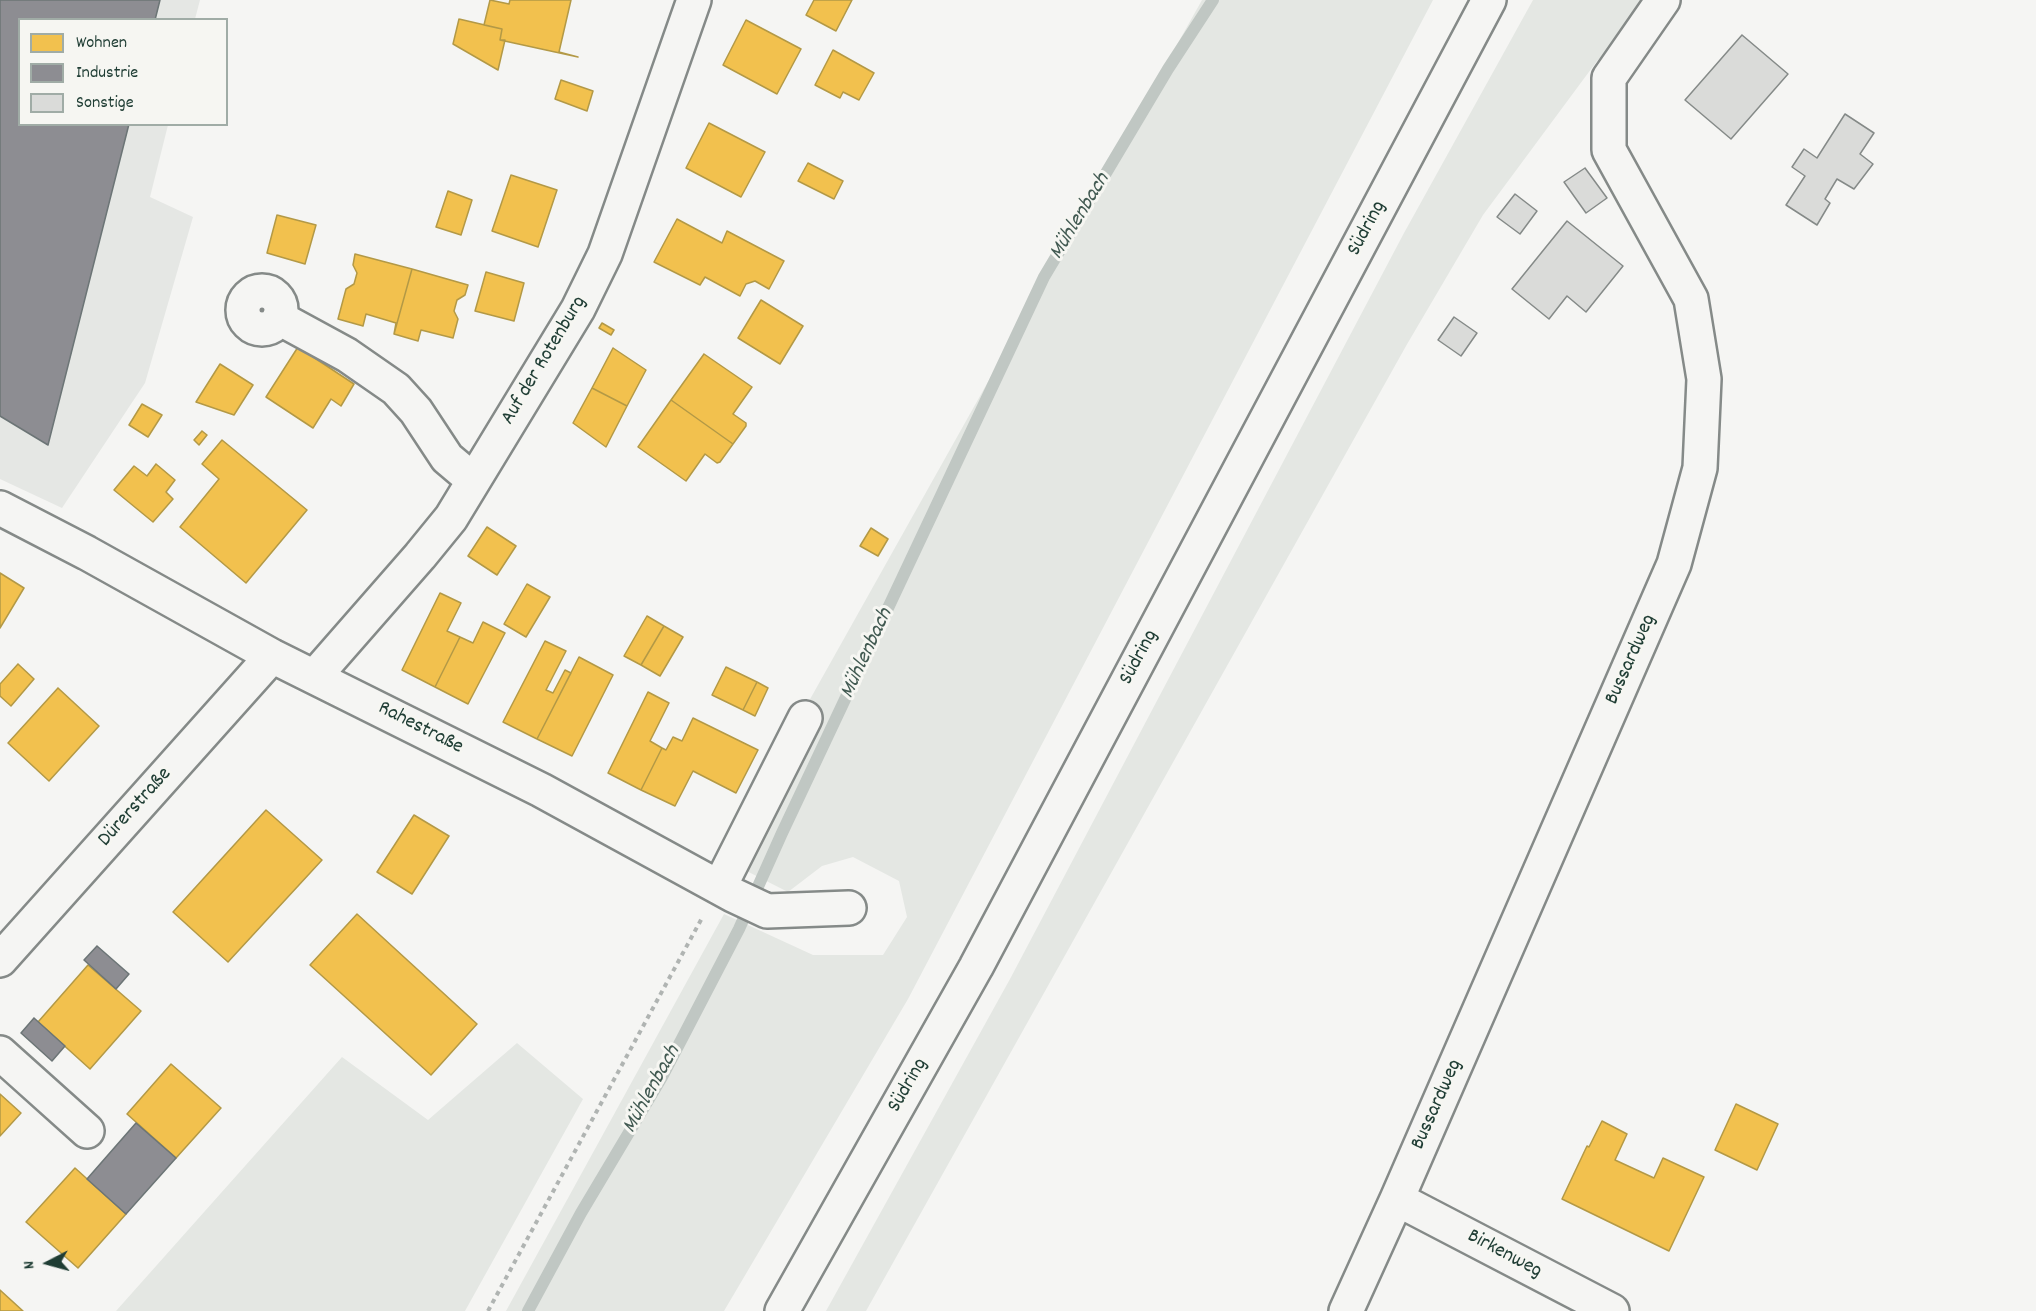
<!DOCTYPE html>
<meta charset="utf-8">
<style>
body{margin:0}
#map{position:relative;width:2036px;height:1311px;overflow:hidden;background:#f5f5f3;font-family:Dekko,sans-serif}
canvas{display:block}
.legend{position:absolute;left:18px;top:18px;width:210px;height:108px;box-sizing:border-box;background:#f6f6f2;border:2px solid #a0aca6;margin:0;padding:8px 10px;list-style:none;font-size:18px;color:#1f3d34}
.legend li{display:flex;align-items:center;gap:12px;height:30px}
.legend b{width:30px;border:2px solid #a0aca6}
.north{position:absolute;left:18px;top:1233px;width:60px;height:60px;-webkit-text-stroke:4px #f6f6f2;paint-order:stroke;rotate:264deg;font-size:16px;font-weight:700;line-height:24px;text-align:center;color:#1f3d34}
.north::after{content:'';display:block;margin:auto;width:21px;height:27px;background:#1f3d34;clip-path:polygon(50% 0,100% 100%,50% 72%,0 100%)}
</style>
<div id="map">
<canvas width="2036" height="1311"></canvas>
<ul class="legend">
<li><b style="height:16px;background:#f2c14e"></b>Wohnen</li>
<li><b style="height:16px;background:#8d8d92"></b>Industrie</li>
<li><b style="height:16px;background:#dadbd9"></b>Sonstige</li>
</ul>
<div class="north">N</div>
</div>
<script>
const ctx = document.querySelector('canvas').getContext('2d');
ctx.lineJoin = 'round';
function fillPath(path, color) { ctx.fillStyle = color; ctx.fill(path, 'evenodd'); }
const toPath = rows => new Path2D(rows.map(r => 'M' + r).join(''));
function strokePath(path, color, width, dash) { ctx.strokeStyle = color; ctx.lineWidth = width; ctx.lineCap = dash ? 'butt' : 'round'; ctx.setLineDash(dash || []); ctx.stroke(path); }
function write(font, color, halo, rows, align = 'center') {
  ctx.font = font + ' Dekko,sans-serif'; ctx.lineWidth = 6; ctx.setLineDash([]); ctx.textBaseline = 'middle'; ctx.strokeStyle = halo; ctx.fillStyle = color; for (const [text, x, y, turn = 0] of rows) {
    ctx.save(); ctx.translate(x, y); ctx.rotate((+turn || 0) * Math.PI / 180); ctx.textAlign = isNaN(turn) ? turn : align; if (halo) ctx.strokeText(text, 0, 0); ctx.fillText(text, 0, 0); ctx.restore();
  }
}
const built = toPath([
 [0,0,200,0,195,19,20,20,20,124,168,125,150,197,193,217,145,383,62,508,0,479]
]);
const green = toPath([
 [1202,0,1433,0,908,999,724,1311,506,1311,724,914,813,955,883,955,907,917,899,881,853,857,822,866,788,892,721,858],
 [1533,0,1662,0,1597,61,1483,215,1406,346,866,1311,826,1311,1010,979,1404,233],
 [517,1043,583,1099,465,1311,116,1311,342,1057,428,1120]
]);
const homes = toPath([
 [490,0,509,4,510,0,571,0,559,52,578,57,500,40,502,29,484,25,490,0],
 [814,0,852,0,836,31,806,15,814,0],
 [459,19,502,29,500,40,505,40,498,70,453,44,459,19],
 [746,20,801,49,777,94,723,65,746,20],
 [833,50,874,73,859,100,843,92,840,98,815,85,833,50],
 [561,80,593,91,587,111,555,99,561,80],
 [709,123,765,152,741,197,686,168,709,123],
 [808,163,843,181,834,199,798,181,808,163],
 [511,175,557,190,538,247,492,231,511,175],
 [448,191,472,200,461,235,436,227,448,191],
 [277,215,316,225,305,264,267,253,277,215],
 [677,219,722,243,727,231,784,261,769,289,755,281,746,284,740,296,705,277,700,285,654,262,677,219],
 [355,254,412,269,394,334,396,323,366,314,363,326,338,319,346,289,354,284,357,273,353,265,355,254],
 [412,269,468,285,465,295,457,300,454,311,458,319,453,338,421,330,418,341,394,334,412,269],
 [486,272,524,283,514,321,475,311,486,272],
 [761,300,803,326,780,364,738,338,761,300],
 [602,323,614,330,611,335,599,328,602,323],
 [298,347,354,384,341,406,331,399,313,428,266,397,298,347],
 [613,348,646,370,627,406,592,388,613,348],
 [704,354,752,387,733,414,746,423,746,426,733,444,671,400,704,354],
 [220,364,253,385,234,415,196,402,220,364],
 [592,388,627,406,606,447,573,423,592,388],
 [671,400,733,444,720,462,717,463,705,454,686,481,638,447,671,400],
 [142,404,162,415,148,437,129,425,142,404],
 [202,431,207,435,199,445,194,440,202,431],
 [222,440,307,510,246,583,180,527,219,479,202,464,222,440],
 [156,464,175,480,166,492,173,499,153,522,114,490,134,466,147,476,156,464],
 [487,527,516,546,497,575,468,556,487,527],
 [871,528,888,539,878,556,860,546,871,528],
 [0,573,24,588,0,628,0,573],
 [527,584,550,597,526,637,504,624,527,584],
 [440,593,461,603,447,631,460,637,435,687,402,670,440,593],
 [647,616,664,626,641,665,624,656,647,616],
 [483,622,505,633,468,704,435,687,460,637,473,643,483,622],
 [664,626,683,637,660,676,641,665,664,626],
 [545,641,566,651,546,690,553,693,565,670,571,673,537,739,503,722,545,641],
 [579,657,613,675,572,756,537,739,579,657],
 [18,664,34,679,11,706,0,696,0,684,18,664],
 [726,667,757,682,743,710,712,695,726,667],
 [757,682,768,688,755,716,743,710,757,682],
 [58,688,99,726,49,781,8,743,58,688],
 [648,692,669,703,650,741,662,748,641,790,608,773,648,692],
 [693,718,758,750,736,793,693,771,675,806,641,790,662,748,666,750,673,737,682,741,693,718],
 [266,810,322,860,228,962,173,912,266,810],
 [414,815,449,836,412,894,377,872,414,815],
 [357,914,477,1024,431,1075,310,965,357,914],
 [88,965,141,1011,90,1069,38,1022,88,965],
 [171,1064,221,1108,176,1158,127,1114,171,1064],
 [0,1094,21,1113,0,1136,0,1094],
 [1736,1104,1778,1124,1757,1170,1715,1150,1736,1104],
 [1602,1121,1627,1134,1615,1160,1654,1178,1663,1158,1704,1177,1669,1251,1562,1199,1587,1146,1589,1147,1602,1121],
 [75,1168,126,1214,78,1268,26,1222,75,1168],
 [0,1290,23,1311,0,1311,0,1290]
]);
const industry = toPath([
 [0,0,160,0,155,20,20,20,20,124,129,124,48,445,0,416,0,0],
 [97,946,129,974,116,989,84,960,97,946],
 [34,1018,65,1046,52,1061,21,1033,34,1018],
 [136,1123,176,1158,126,1214,87,1179,136,1123]
]);
const stream = toPath([
 [528,1311,581,1213,662,1077,739,929,782,833,1044,277,1168,69,1213,0]
]);
const building = toPath([
 [1742,35,1788,74,1731,139,1685,100,1742,35],
 [1845,114,1874,133,1860,154,1873,164,1854,189,1837,179,1825,199,1830,203,1817,225,1786,205,1805,176,1792,167,1804,149,1817,158,1845,114],
 [1585,168,1607,198,1586,213,1564,182,1585,168],
 [1515,194,1537,211,1520,234,1497,217,1515,194],
 [1567,221,1623,266,1586,312,1567,296,1549,319,1512,289,1567,221],
 [1454,317,1477,333,1461,356,1438,340,1454,317]
]);
const path = toPath([
 [488,1311,702,918]
]);
const minor = toPath([
 '243 310a19 19 0 1 1 38 0a19 19 0 1 1-38 0Z',
 [279,318,347,355,396,389,416,411,447,458,473,480],
 [0,508,87,553,272,656,541,790,733,895,767,911,849,908],
 [315,676,420,556,451,518,578,309,605,254,694,0],
 [720,886,805,718],
 [0,960,272,656],
 [0,1053,87,1131],
 [1397,1199,1612,1311],
 [1346,1311,1397,1199,1674,564,1700,468,1704,379,1691,299,1609,150,1609,78,1663,0]
]);
const major = toPath([
 [782,1311,976,967,1489,0]
]);
const streetNames = [
 ["Südring",1368,229,-62],
 ["Auf der Rotenburg",545,361,-59],
 ["Südring",1140,658,-62],
 ["Bussardweg",1632,660,-66],
 ["Rahestraße",420,729,27],
 ["Dürerstraße",136,808,-48],
 ["Südring",909,1086,-60],
 ["Bussardweg",1438,1105,-66],
 ["Birkenweg",1504,1255,28]
];
const waterNames = [
 ["Mühlenbach",1081,217,-59],
 ["Mühlenbach",868,654,-65],
 ["Mühlenbach",653,1090,-61]
];
fillPath(built, '#e5e7e4');
fillPath(green, '#e4e7e3');
fillPath(homes, '#f2c14e');
strokePath(homes, '#b39946', 1.5);
fillPath(industry, '#8d8d92');
strokePath(industry, '#6c7576', 1.5);
strokePath(stream, '#c0c7c3', 12);
fillPath(building, '#dadbd9');
strokePath(building, '#858a88', 1.5);
strokePath(minor, '#858a88', 38);
strokePath(major, '#858a88', 38);
strokePath(path, '#b0b4b2', 4, [4.5, 4.5]);
strokePath(minor, '#f5f5f3', 33);
strokePath(major, '#f5f5f3', 33);
write('21px', '#1f3d34', '#f6f6f2', streetNames);
write('italic 22px', '#425a52', '#f6f6f2', waterNames);
</script>
